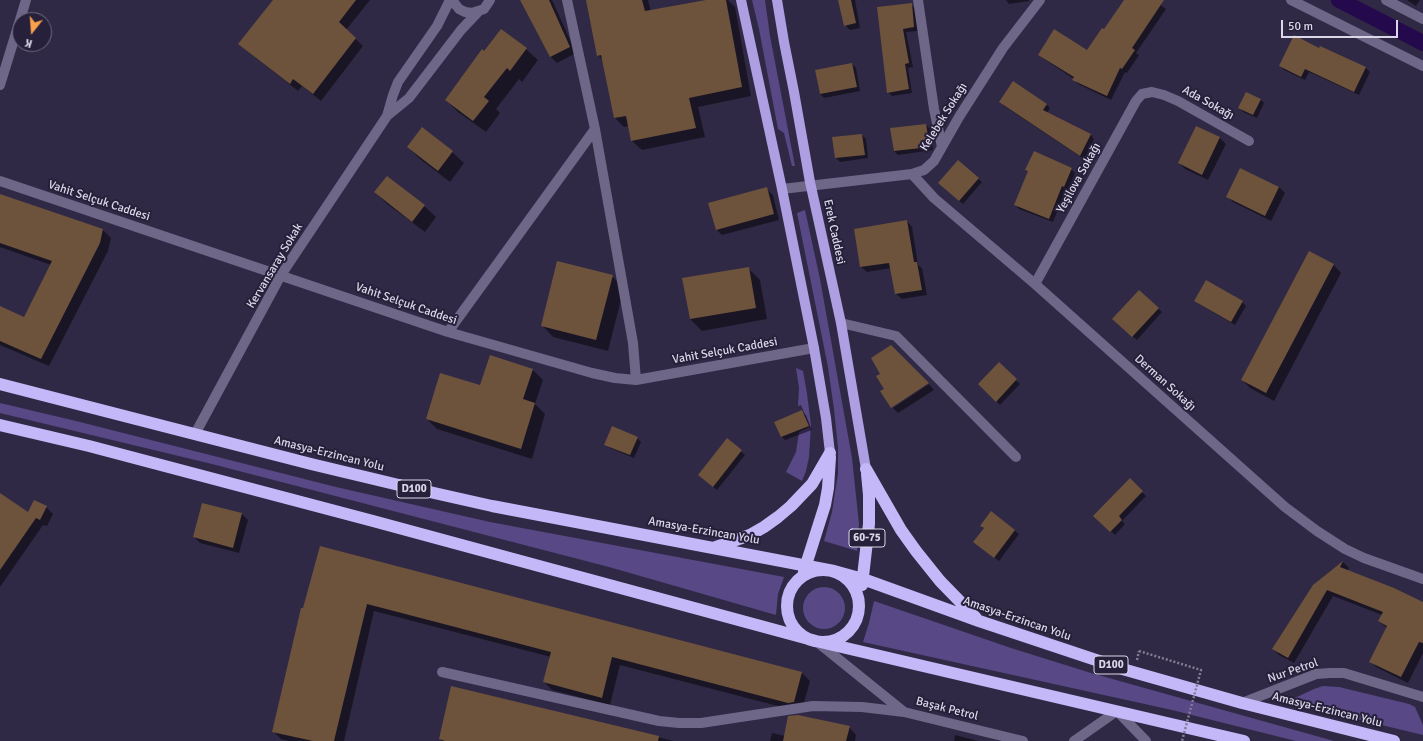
<!DOCTYPE html>
<meta charset="utf-8">
<style>
body{margin:0}
#map{position:relative;width:1423px;height:741px;overflow:hidden;background:#302945;font-family:Signika,sans-serif}
canvas{display:block}
.north{position:absolute;left:12px;top:12px;width:40px;height:40px;box-sizing:border-box;background:#26203a;border:1px solid #6e6980;border-radius:50%;rotate:197deg;font-size:11px;font-weight:700;line-height:16px;text-align:center;color:#dad7e9}
.north::after{content:'';display:block;margin:auto;width:14px;height:18px;background:#f9a04d;clip-path:polygon(50% 0,100% 100%,50% 72%,0 100%)}
.scale{position:absolute;left:1281px;top:20px;width:117px;height:18px;box-sizing:border-box;border:2px solid #dad7e9;border-top:0;padding-left:5px;font-size:12px;line-height:14px;white-space:nowrap;color:#dad7e9;-webkit-text-stroke:3px #26203a;paint-order:stroke}
</style>
<div id="map">
<canvas width="1423" height="741"></canvas>
<div class="north">K</div>
<div class="scale">50 m</div>
</div>
<script>
const ctx = document.querySelector('canvas').getContext('2d');
ctx.lineJoin = 'round';
function fillPath(path, color) { ctx.fillStyle = color; ctx.fill(path, 'evenodd'); }
const toPath = rows => new Path2D(rows.map(r => 'M' + r).join(''));
function strokePath(path, color, width, dash) { ctx.strokeStyle = color; ctx.lineWidth = width; ctx.lineCap = dash ? 'butt' : 'round'; ctx.setLineDash(dash || []); ctx.stroke(path); }
function write(font, color, halo, rows, align = 'center') {
  ctx.font = font + ' Signika,sans-serif'; ctx.lineWidth = 4; ctx.setLineDash([]); ctx.textBaseline = 'middle'; ctx.strokeStyle = halo; ctx.fillStyle = color; for (const [text, x, y, turn = 0] of rows) {
    ctx.save(); ctx.translate(x, y); ctx.rotate((+turn || 0) * Math.PI / 180); ctx.textAlign = isNaN(turn) ? turn : align; if (halo) ctx.strokeText(text, 0, 0); ctx.fillText(text, 0, 0); ctx.restore();
  }
}
const green = toPath([
 [752,0,765,0,770,36,795,166,792,166,784,133,778,129,759,29],
 [805,210,820,279,852,458,859,524,857,551,824,541,832,512,835,492,838,474,838,448,834,409,828,367,797,213],
 [796,368,803,371,807,394,811,425,809,457,806,471,802,481,786,472,796,452,799,432,810,427,801,405,798,406,799,388],
 [0,403,76,421,336,487,490,522,784,577,778,594,776,615,609,567,212,464,0,413],
 '803 608a21 21 0 1 1 42 0a21 21 0 1 1-42 0Z',
 [874,601,1011,648,1091,673,1334,741,1296,741,1172,710,863,642,869,623],
 [1323,686,1339,687,1409,704,1415,707,1423,725,1423,735,1286,702,1314,689]
]);
const shadow = toPath([
 [275,0,370,0,346,30,363,46,321,101,302,86,298,91,247,51,240,44],
 [523,0,552,0,576,53,557,63,551,57],
 [587,0,648,0,651,11,711,0,728,0,735,7,751,96,698,107,705,137,642,150,632,141,629,126,624,127,615,118,603,61,598,55],
 [839,0,855,0,860,28,850,30,845,25],
 [1006,0,1029,0,1029,1,1009,4],
 [1125,0,1154,0,1166,9,1136,53,1139,55,1127,73,1125,72,1111,100,1078,84,1074,80,1074,79,1044,59,1039,55,1087,51,1104,30],
 [1407,0,1420,0,1416,6],
 [911,4,915,8,918,31,906,32,913,67,908,68,912,93,892,96,888,92,878,7],
 [526,49,538,60,522,82,519,79,496,109,500,113,486,132,458,112,446,100,484,53],
 [1320,50,1343,57,1366,68,1370,72,1359,95,1309,72,1305,80,1284,70,1280,66],
 [852,64,856,68,860,91,824,98,820,94,816,71],
 [1260,99,1264,103,1257,118,1243,112,1240,108],
 [1001,102,1046,104,1050,108,1047,113,1091,135,1094,139,1084,159,1004,106],
 [926,125,930,129,933,150,898,155,894,151],
 [1197,127,1220,138,1226,144,1208,180,1185,169,1179,163],
 [862,135,866,139,868,158,840,162,836,158],
 [408,147,452,152,464,163,450,182,420,159],
 [958,161,982,182,963,204,943,187],
 [1071,169,1075,173,1068,190,1066,189,1053,222,1019,209,1015,205],
 [1279,187,1285,193,1271,221,1233,202,1227,196],
 [766,189,773,195,779,220,722,235,716,229],
 [375,192,424,206,436,217,425,232,387,204],
 [0,196,103,230,111,238,108,251,49,366,0,345,0,307,24,319,51,265,0,247],
 [907,221,912,227,918,265,922,268,927,295,902,299,896,294,891,268,867,272,861,267],
 [1333,264,1341,273,1274,401,1250,388,1242,380],
 [748,268,760,280,767,319,702,331,690,319],
 [612,276,624,288,608,351,553,337,542,325],
 [1195,301,1242,302,1246,306,1235,325,1199,304],
 [1158,308,1162,312,1137,340,1117,323],
 [999,364,1020,384,1000,405,979,384],
 [533,370,543,380,535,404,545,414,532,459,437,429,427,419,481,387],
 [929,384,934,390,898,413,893,408],
 [802,412,806,415,812,430,785,440,781,436],
 [637,438,641,442,634,458,610,448,606,444],
 [728,440,745,455,717,490,699,475],
 [1130,480,1146,496,1122,521,1125,524,1115,535,1095,516],
 [0,494,28,514,46,507,53,514,47,526,43,525,0,587],
 [203,504,242,514,248,520,239,553,200,543,194,537],
 [991,513,1019,534,999,561,974,542,984,529,981,526],
 [321,547,802,673,810,681,802,710,797,711,620,665,610,705,552,690,544,682,551,657,374,611,344,741,289,741,281,739,273,731],
 [1343,562,1349,568,1347,571,1423,603,1423,653,1408,683,1376,667,1370,661,1387,628,1379,621,1382,615,1333,596,1294,663,1279,655,1273,649,1313,586],
 [452,688,674,741,442,741,440,739],
 [849,727,856,735,855,741,770,741,772,733,785,736],
 [955,735,978,741,954,741]
]);
const canal = toPath([
 [1339,0,1423,43]
]);
const building = toPath([
 [273,0,356,0,339,22,356,38,313,94,293,79,290,84,238,44],
 [520,0,549,0,570,47,550,57],
 [586,0,642,0,645,11,706,0,726,0,742,87,689,98,696,128,631,141,626,116,614,118,601,55,597,56],
 [838,0,851,0,856,23,844,26],
 [1124,0,1164,0,1132,48,1135,50,1122,69,1120,68,1107,96,1072,80,1074,77,1038,55,1054,29,1087,50,1102,28,1104,29],
 [912,3,914,27,903,29,909,63,905,64,909,89,887,93,877,7],
 [501,29,527,48,510,71,507,68,484,97,489,101,473,121,445,100,482,49,484,51],
 [1294,35,1319,48,1320,46,1366,67,1354,92,1305,69,1301,77,1279,66],
 [852,63,857,87,820,94,815,70],
 [1013,81,1047,104,1043,110,1091,134,1080,156,999,102],
 [1246,92,1261,99,1253,115,1238,108],
 [926,124,930,147,894,151,890,128],
 [1196,126,1220,137,1202,175,1178,163],
 [422,127,453,151,438,171,407,147],
 [862,134,865,155,835,158,832,137],
 [1034,151,1072,168,1064,187,1062,186,1049,219,1014,205,1028,171,1025,170],
 [958,160,979,178,959,201,938,183],
 [1240,168,1279,187,1265,216,1226,197],
 [387,176,425,205,412,222,374,192],
 [767,187,774,214,716,230,708,203],
 [0,194,103,229,100,243,41,359,0,341,0,306,24,317,52,261,0,243],
 [907,220,914,262,917,262,922,290,895,294,889,263,860,267,854,229],
 [1309,251,1334,264,1266,393,1241,380],
 [557,261,613,275,596,340,541,326],
 [749,267,756,308,690,319,682,278],
 [1206,280,1243,301,1231,322,1194,301],
 [1139,290,1159,308,1132,337,1112,319],
 [891,345,929,383,891,408,880,391,884,389,876,376,880,374,871,358],
 [490,355,533,369,523,399,535,403,521,449,426,419,440,373,480,385],
 [999,362,1017,379,996,402,978,384],
 [802,410,809,426,781,437,774,422],
 [612,426,638,437,630,455,604,445],
 [727,438,742,450,713,487,698,475],
 [1130,478,1143,491,1119,516,1122,520,1110,532,1093,516],
 [0,493,28,512,34,500,47,506,40,520,36,518,0,570],
 [202,503,242,513,233,548,193,537],
 [991,511,1015,530,994,558,973,542,984,528,980,526],
 [320,546,802,672,794,702,788,703,612,657,602,698,543,682,551,652,367,604,334,741,313,741,272,732,301,608,303,608],
 [1343,561,1340,567,1394,588,1423,602,1423,643,1419,642,1401,677,1369,662,1387,626,1378,621,1383,612,1327,590,1288,658,1272,649,1313,585],
 [451,686,659,736,658,741,445,741,439,739],
 [798,715,850,726,846,741,783,741,788,716]
]);
const path = toPath([
 [1137,660,1139,651]
]);
const minor = toPath([
 [452,0,459,9,465,12,472,13,484,9,490,0],
 [567,0,595,129,633,343,636,380],
 [918,0,934,109,942,147],
 [1291,0,1423,66],
 [1386,0,1423,19],
 [20,20,26,0],
 [0,85,20,20],
 [387,116,393,95,398,82,437,26,450,0],
 [912,174,934,198,1035,284,1285,507,1317,531,1345,549,1364,558,1423,579],
 [0,181,448,332,592,373,615,378,636,380,814,348],
 [782,189,912,174,924,170,934,161,959,117,1003,48,1040,0],
 [1035,284,1136,101,1142,94,1152,92,1164,95,1178,101,1249,141],
 [841,323,896,336,1016,457],
 [448,332,595,129],
 [195,434,281,275,387,116,409,98,461,30,478,12],
 [816,641,904,712,1023,741],
 [442,672,659,721,679,723,701,723,813,706,862,707,904,712],
 [1242,703,1316,674,1330,673,1344,673,1423,697],
 [1074,741,1117,711,1146,741]
]);
const major = toPath([
 [741,0,782,189,814,348,826,418,830,453],
 [777,0,784,42,794,92,810,182,841,323,866,469]
]);
const highway = toPath([
 [0,384,311,464,403,486,492,506,834,571,863,579,979,621,1126,670,1242,703,1394,741],
 [0,425,89,446,373,521,816,641,1244,741],
 [866,469,901,530,916,551,940,581,976,618],
 [716,547,750,535,764,527,778,517,791,506,812,484,830,453],
 '787 606a36 36 0 1 1 72 0a36 36 0 1 1-72 0Z',
 [804,571,825,505,828,488,830,457],
 [862,585,869,524,869,495,867,474]
]);
const pathBridge = toPath([
 [1139,651,1201,670,1182,741]
]);
const shields = [
 [414,489,34],
 [867,538,36],
 [1111,665,34]
];
const shieldNames = [
 ["D100",414,489],
 ["60-75",867,538],
 ["D100",1111,665]
];
const streetNames = [
 ["Ada Sokağı",1208,103,29],
 ["Kelebek Sokağı",944,117,-58],
 ["Yeşilova Sokağı",1079,178,-61],
 ["Vahit Selçuk Caddesi",99,201,18],
 ["Erek Caddesi",834,232,78],
 ["Kervansaray Sokak",275,266,-59],
 ["Vahit Selçuk Caddesi",406,304,19],
 ["Vahit Selçuk Caddesi",725,351,-10],
 ["Derman Sokağı",1165,383,42],
 ["Amasya-Erzincan Yolu",329,454,14],
 ["Amasya-Erzincan Yolu",704,531,10],
 ["Amasya-Erzincan Yolu",1017,619,19],
 ["Nur Petrol",1293,671,-19],
 ["Başak Petrol",947,709,14],
 ["Amasya-Erzincan Yolu",1327,710,14]
];
fillPath(green, '#584886');
fillPath(shadow, '#0007');
strokePath(canal, '#24094c', 16);
fillPath(building, '#6d523c');
strokePath(path, '#827d94', 2.5, [2, 2]);
strokePath(minor, '#6e6788', 10);
strokePath(major, '#ad9fe1', 10);
strokePath(highway, '#c5b8f8', 12);
strokePath(pathBridge, '#827d94', 2.5, [2, 2]);
for (const [x, y, w] of shields) { const box = new Path2D(); box.roundRect(x - w / 2, y - 9, w, 18, 3); ctx.fillStyle = '#26203a'; ctx.fill(box); strokePath(box, '#dad7e9', 1); }
write('bold 11px', '#dad7e9', null, shieldNames);
write('12px', '#dad7e9', '#26203a', streetNames);
</script>
